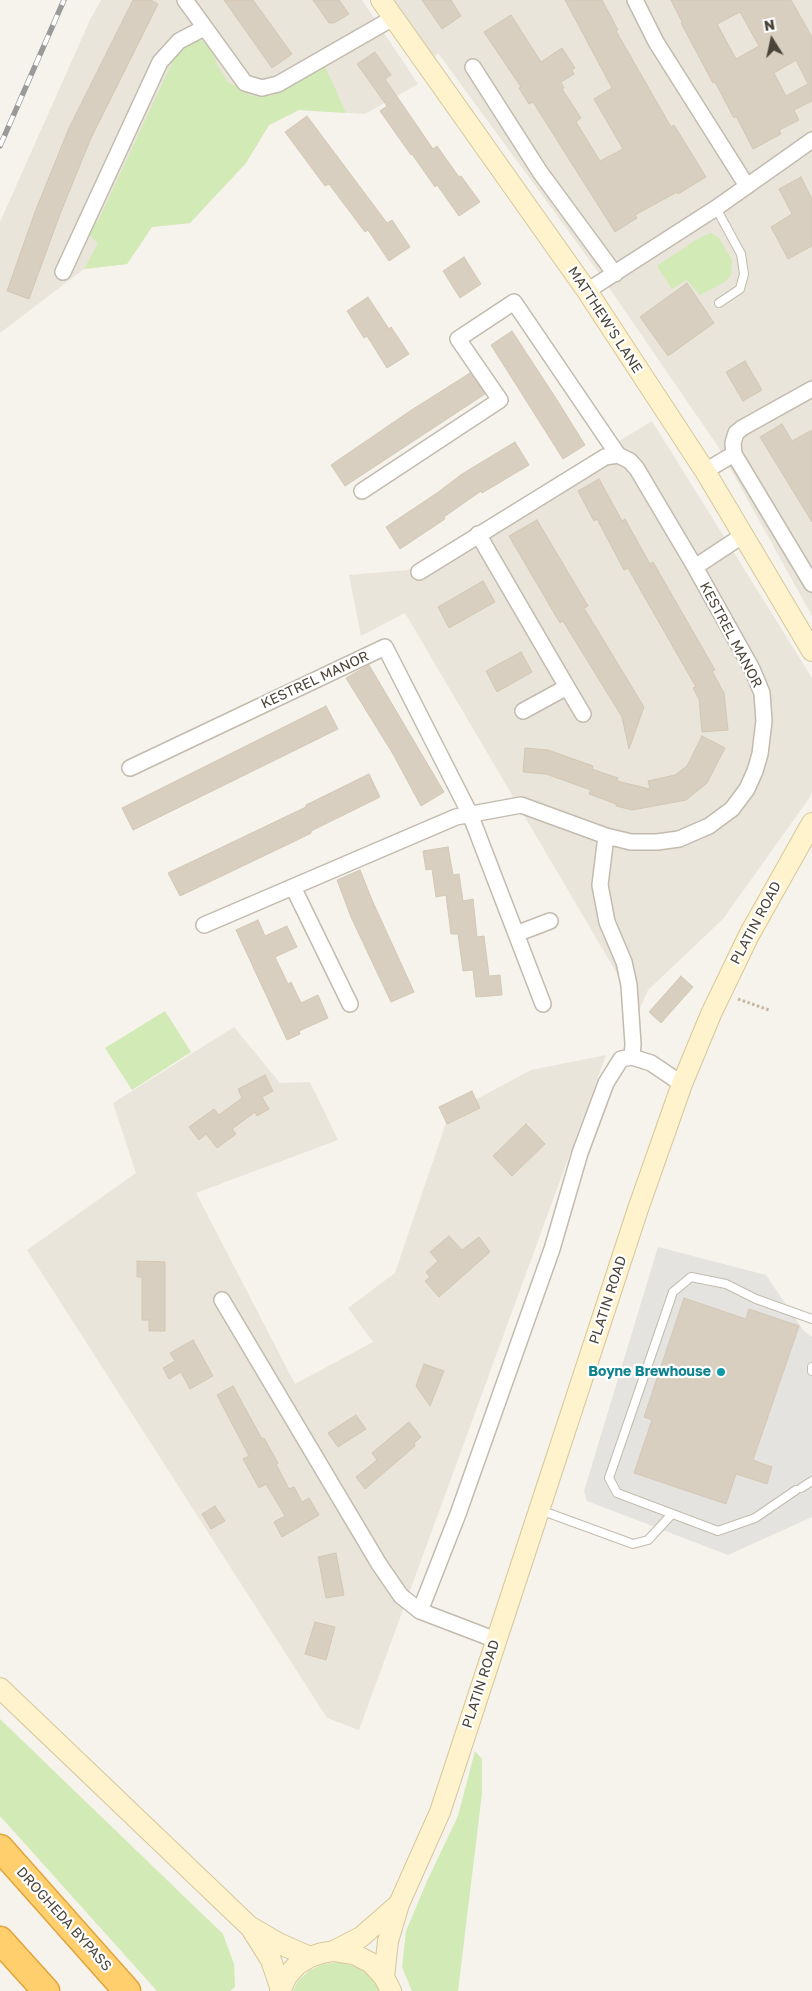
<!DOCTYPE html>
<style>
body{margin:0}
#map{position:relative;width:812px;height:1991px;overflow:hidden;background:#f6f3ec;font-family:"Golos Text",sans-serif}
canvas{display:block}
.north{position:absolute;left:747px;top:15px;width:50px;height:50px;-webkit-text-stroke:4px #fff;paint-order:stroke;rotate:350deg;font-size:14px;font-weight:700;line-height:20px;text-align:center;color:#4b4439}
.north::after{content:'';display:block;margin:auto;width:18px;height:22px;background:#4b4439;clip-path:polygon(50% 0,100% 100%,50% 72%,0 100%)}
</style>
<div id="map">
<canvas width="812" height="1991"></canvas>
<div class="north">N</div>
</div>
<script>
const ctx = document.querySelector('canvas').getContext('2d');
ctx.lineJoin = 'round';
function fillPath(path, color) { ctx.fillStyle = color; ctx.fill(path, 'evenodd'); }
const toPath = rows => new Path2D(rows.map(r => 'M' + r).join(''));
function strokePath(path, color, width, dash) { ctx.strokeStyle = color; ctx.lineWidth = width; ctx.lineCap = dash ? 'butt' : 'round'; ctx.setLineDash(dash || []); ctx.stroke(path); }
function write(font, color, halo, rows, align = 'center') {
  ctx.font = font + ' "Golos Text",sans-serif'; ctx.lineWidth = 4.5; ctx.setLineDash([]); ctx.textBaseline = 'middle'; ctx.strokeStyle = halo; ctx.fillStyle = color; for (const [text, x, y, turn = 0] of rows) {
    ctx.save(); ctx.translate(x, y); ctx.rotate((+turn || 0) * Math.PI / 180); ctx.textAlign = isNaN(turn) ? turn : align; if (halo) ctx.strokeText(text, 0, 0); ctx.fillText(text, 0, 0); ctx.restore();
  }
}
const residential = toPath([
 [101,0,362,0,418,84,365,114,299,110,269,125,246,163,190,223,152,227,127,264,84,269,0,333,0,222,90,20],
 [381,0,812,0,812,616,719,448,599,273,438,53,429,66],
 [652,421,812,678,812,791,810,797,723,919,648,990,639,1011,405,613,361,636,349,575,408,570],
 [234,1027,280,1083,310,1082,338,1140,196,1193,295,1384,373,1342,348,1308,395,1273,449,1114,531,1070,606,1055,359,1730,327,1718,27,1250,136,1173,113,1103]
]);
const green = toPath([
 [199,39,207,43,213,52,217,65,229,83,237,86,249,95,261,97,274,95,325,66,346,113,299,110,269,125,246,163,190,223,152,227,127,264,84,269,98,243,92,238,89,232,92,223,98,221,171,65,171,56,190,40],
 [711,233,719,238,732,260,731,275,725,282,700,295,687,280,672,289,657,266,699,238],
 [165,1011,191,1052,132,1090,105,1048],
 [0,1719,223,1934,234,1964,235,1987,230,1991,157,1991,0,1816],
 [475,1751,482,1759,482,1793,458,1991,412,1991,402,1967,406,1931,427,1881,458,1816],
 [339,1962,354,1966,367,1974,377,1986,379,1991,293,1991,298,1981,310,1970,324,1964]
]);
const parking = toPath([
 [658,1247,766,1275,804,1331,812,1337,812,1517,728,1555,587,1501,584,1491],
 [684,1298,746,1319,749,1310,799,1326,753,1460,772,1467,767,1484,736,1474,726,1504,634,1473,652,1420,644,1417]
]);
const building = toPath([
 [133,0,151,0,158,4,91,138,60,214,29,299,7,291,35,212,69,128,133,0],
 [224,0,253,0,292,54,272,68,224,0],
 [313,0,339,0,349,14,334,23,329,23,313,0],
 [422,0,451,0,461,16,442,29,422,0],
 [565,0,602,0,618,30,616,31,671,127,674,125,706,177,678,194,677,192,635,215,637,218,615,232,533,102,529,104,519,88,521,87,484,32,511,15,541,62,562,48,575,68,572,70,574,74,561,82,564,88,562,89,581,118,576,122,600,161,623,149,594,99,612,88,565,0],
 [671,0,791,0,812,37,812,101,794,110,799,120,779,130,781,134,753,149,736,116,734,118,715,82,713,83,681,23,682,22,671,0],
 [740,12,759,46,736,59,717,24,740,12],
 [796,60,808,84,786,96,774,73,796,60],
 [375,52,391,75,385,79,433,149,437,146,459,177,461,176,480,202,459,216,437,185,435,187,412,154,411,155,380,111,387,106,357,64,375,52],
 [307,116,387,223,392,220,410,247,389,261,368,230,365,232,329,184,325,186,285,132,307,116],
 [801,177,812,199,812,246,788,259,771,227,792,214,779,189,801,177],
 [464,257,481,284,460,298,443,271,464,257],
 [687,283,714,323,668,356,640,317,687,283],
 [368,297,389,329,391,327,409,354,387,368,367,336,364,338,347,311,368,297],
 [512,331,557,400,585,445,563,459,491,345,512,331],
 [745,361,762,390,743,401,726,372,745,361],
 [470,373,485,394,345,486,331,465,410,411,470,373],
 [782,424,792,441,812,430,812,522,760,437,782,424],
 [515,442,529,465,482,493,481,491,444,517,445,519,400,549,386,527,437,493,462,474,515,442],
 [599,479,622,521,625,519,650,564,653,562,715,670,712,671,724,693,728,730,702,732,699,699,693,688,696,687,628,568,624,570,597,519,594,521,578,491,599,479],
 [537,520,588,606,584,608,644,707,629,749,622,717,563,621,560,623,509,536,537,520],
 [483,581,495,602,449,628,438,607,483,581],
 [521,652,532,672,497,692,486,671,521,652],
 [369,665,444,792,421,806,393,754,346,678,369,665],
 [326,706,338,729,133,830,122,808,326,706],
 [702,736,725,748,707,783,686,800,632,810,616,806,616,804,589,794,591,790,546,774,523,772,525,748,548,750,593,766,592,769,618,778,617,781,650,789,648,781,675,775,687,766,702,736],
 [369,774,380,797,311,831,311,833,297,840,180,896,168,873,306,807,306,805,369,774],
 [448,847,453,875,459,874,463,901,473,899,477,937,484,936,489,976,500,975,502,995,476,997,473,970,463,971,458,934,451,934,446,895,436,897,432,869,426,870,423,851,448,847],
 [360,870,372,900,414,992,391,1002,351,917,337,880,360,870],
 [258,920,265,936,287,926,297,947,275,957,288,984,291,982,301,1003,318,995,328,1018,299,1031,300,1034,287,1040,236,930,258,920],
 [681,976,693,987,661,1023,649,1012,681,976],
 [265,1075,273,1091,262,1097,269,1109,257,1116,255,1112,232,1129,236,1134,217,1148,206,1134,199,1140,189,1127,214,1109,219,1115,242,1098,238,1089,265,1075],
 [472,1091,480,1108,447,1124,439,1107,472,1091],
 [526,1124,545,1144,512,1176,493,1156,526,1124],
 [449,1236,462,1250,479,1237,490,1252,439,1297,425,1281,430,1277,426,1272,438,1261,430,1252,449,1236],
 [137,1261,165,1262,165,1331,149,1331,149,1320,142,1320,142,1277,137,1277,137,1261],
 [684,1298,746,1319,749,1309,799,1326,753,1460,772,1467,767,1484,736,1474,726,1504,634,1473,652,1420,644,1417,684,1298],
 [193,1340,213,1376,190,1389,181,1372,169,1379,163,1368,175,1361,170,1353,193,1340],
 [424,1364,444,1371,430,1406,416,1386,424,1364],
 [233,1386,262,1439,264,1438,278,1463,276,1464,289,1489,294,1487,302,1502,309,1498,319,1515,282,1537,274,1522,285,1516,266,1484,259,1488,243,1459,249,1456,217,1395,233,1386],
 [356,1415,366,1429,338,1447,328,1433,356,1415],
 [409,1422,421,1437,414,1443,415,1446,365,1489,356,1477,377,1460,372,1453,409,1422],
 [215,1506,225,1521,211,1529,202,1514,215,1506],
 [336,1553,344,1595,326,1598,318,1557,336,1553],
 [315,1622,335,1627,326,1660,305,1654,315,1622]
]);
const path = toPath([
 [738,999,769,1010]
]);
const lane = toPath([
 [716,208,741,254,744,274,740,289,719,303],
 [812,1367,812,1371],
 [801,1488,812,1481],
 [796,1490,755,1518,718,1531,617,1493,609,1478,673,1292,691,1277,726,1284,756,1299,812,1319],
 [540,1510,633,1544,648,1540,672,1514]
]);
const street = toPath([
 [185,0,245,83,262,88,278,84,393,18],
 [635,0,656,42,747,186],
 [473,67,540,172,615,274],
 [63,272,160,62,179,41,204,28],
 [587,291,716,208,812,140],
 [734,454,812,584],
 [705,471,734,454,733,443,736,433,742,428,812,389],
 [362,491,500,400,458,339,514,302,618,455],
 [478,534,567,687],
 [695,567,742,536],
 [523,711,567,687,583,714],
 [130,768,385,647,470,814,543,1004],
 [606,836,600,885,607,922,624,962,629,985,633,1044,632,1057],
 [293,887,350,1004],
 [204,925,456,817,521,805,606,836,631,842,657,842,679,839,709,826,732,809,747,789,755,771,760,754,764,721,762,693,752,669,695,567,637,469,630,461,618,455,605,457,419,572],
 [516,934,550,921],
 [222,1300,379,1564,401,1596,420,1611,496,1640],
 [420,1611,458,1514,552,1249,580,1153,606,1083,621,1059,632,1057,651,1063,682,1084]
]);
const secondary = toPath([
 [381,0,587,291,705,471,812,651],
 [0,1688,249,1926,278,1943,310,1957],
 [252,1930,271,1960,281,1990],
 [334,1951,361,1937,399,1904],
 [384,1977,388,1941,399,1904,440,1812,638,1209,682,1084,711,1014,749,935,812,823],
 [280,1991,287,1976,297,1965,310,1957,322,1953,334,1951,354,1954,371,1963,384,1977,391,1991]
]);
const highway = toPath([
 [0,1848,127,1991],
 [0,1940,46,1991]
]);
const rail = toPath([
 [0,146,64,0]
]);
const markers = [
 [721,1372,5,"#0f9aa8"]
];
const streetNames = [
 ["MATTHEW'S LANE",605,320,57],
 ["KESTREL MANOR",731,635,62],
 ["KESTREL MANOR",315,680,-25],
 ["PLATIN ROAD",756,923,-62],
 ["PLATIN ROAD",608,1300,-72],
 ["PLATIN ROAD",481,1684,-72],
 ["DROGHEDA BYPASS",64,1919,48]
];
const cultureNames = [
 ["Boyne Brewhouse",711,1372]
];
fillPath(residential, '#eae5da');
fillPath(green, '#d2eab5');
fillPath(parking, '#e5e3e0');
fillPath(building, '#d8cfc1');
strokePath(building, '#d3c7b4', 1);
strokePath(lane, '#c2bbae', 10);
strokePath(street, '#c2bbae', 18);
strokePath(secondary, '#d6c79b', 22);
strokePath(highway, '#e0a43c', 29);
strokePath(path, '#c4b79f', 3, [2.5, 2.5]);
strokePath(lane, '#fff', 8);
strokePath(street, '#fff', 15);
strokePath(secondary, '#fff3cd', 20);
strokePath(highway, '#ffcf6e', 26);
strokePath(rail, '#9a9a9a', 5.5);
strokePath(rail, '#fff', 4, [11]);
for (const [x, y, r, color] of markers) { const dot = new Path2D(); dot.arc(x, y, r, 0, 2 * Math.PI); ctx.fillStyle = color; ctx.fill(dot); strokePath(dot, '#fff', 2); }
write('14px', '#4b4439', '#fff', streetNames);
write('bold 14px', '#0d838f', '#fff', cultureNames, 'right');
</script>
